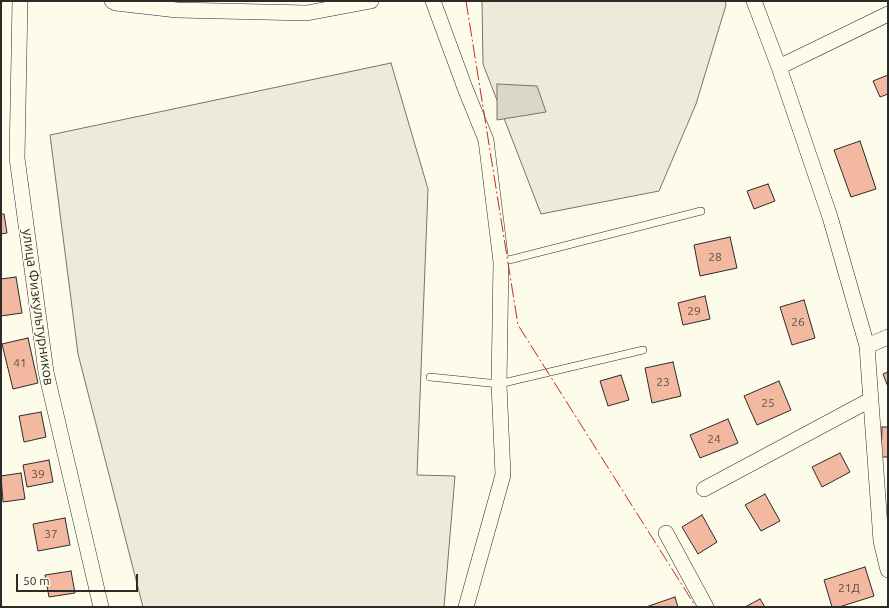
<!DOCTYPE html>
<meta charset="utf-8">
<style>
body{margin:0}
#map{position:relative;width:889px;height:608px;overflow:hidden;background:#fdfbea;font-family:Ubuntu,sans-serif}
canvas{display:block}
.frame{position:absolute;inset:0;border:2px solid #2b2b2b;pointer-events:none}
.scale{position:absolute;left:16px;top:574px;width:122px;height:18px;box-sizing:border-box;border:2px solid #2b2b2b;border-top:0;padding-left:5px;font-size:12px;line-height:14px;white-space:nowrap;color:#2b2b2b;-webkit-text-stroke:3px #fdfbea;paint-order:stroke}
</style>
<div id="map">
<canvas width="889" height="608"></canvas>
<div class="frame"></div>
<div class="scale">50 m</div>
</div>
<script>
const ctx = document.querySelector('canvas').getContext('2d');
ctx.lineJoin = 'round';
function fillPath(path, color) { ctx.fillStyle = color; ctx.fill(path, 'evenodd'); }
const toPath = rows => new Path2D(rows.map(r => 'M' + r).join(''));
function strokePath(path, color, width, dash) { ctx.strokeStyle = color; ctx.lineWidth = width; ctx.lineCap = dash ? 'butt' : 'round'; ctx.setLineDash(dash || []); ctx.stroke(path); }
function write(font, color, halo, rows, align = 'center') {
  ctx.font = font + ' Ubuntu,sans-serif'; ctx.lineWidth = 3; ctx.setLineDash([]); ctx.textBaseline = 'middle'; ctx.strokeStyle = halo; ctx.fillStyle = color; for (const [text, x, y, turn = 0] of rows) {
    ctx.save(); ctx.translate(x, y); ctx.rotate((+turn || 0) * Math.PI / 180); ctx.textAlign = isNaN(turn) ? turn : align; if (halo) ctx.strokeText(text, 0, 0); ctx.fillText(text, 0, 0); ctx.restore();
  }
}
const green = toPath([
 [482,1,725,1,726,5,696,104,659,191,541,214,483,64,482,1],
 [391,63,428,189,417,475,455,476,444,607,143,607,78,354,50,135,391,63]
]);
const water = toPath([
 [497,84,537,86,546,112,497,120,497,84]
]);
const building = toPath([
 [888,75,888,94,880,97,873,81,888,75],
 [860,141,876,189,851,197,834,150,860,141],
 [768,184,775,201,754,209,747,191,768,184],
 [1,214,4,214,7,233,1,234,1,214],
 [730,237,737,268,700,276,694,245,730,237],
 [16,277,22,313,1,316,1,279,16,277],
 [705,296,710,319,683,325,678,303,705,296],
 [804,300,815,338,792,345,780,307,804,300],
 [28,338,38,383,13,389,2,344,28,338],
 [673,362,681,396,652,403,645,368,673,362],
 [888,372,888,387,883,374,888,372],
 [621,375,629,400,608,406,600,381,621,375],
 [779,381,791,410,757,425,744,396,779,381],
 [41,412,46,437,24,442,19,416,41,412],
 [728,419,738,443,700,458,690,435,728,419],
 [882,427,888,427,888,457,881,457,882,427],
 [840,453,850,472,822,487,812,467,840,453],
 [49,460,53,482,27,487,23,465,49,460],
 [21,473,25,499,3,502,1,476,21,473],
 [765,494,780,521,761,531,745,505,765,494],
 [702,515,717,542,698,554,682,527,702,515],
 [65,518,70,545,38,551,33,524,65,518],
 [865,567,874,596,839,607,832,607,824,580,865,567],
 [71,571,75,593,49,597,45,575,71,571],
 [675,597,678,607,646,607,675,597],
 [760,599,765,607,745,607,760,599]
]);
const service = toPath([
 [501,262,701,211],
 [430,377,499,384,643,350]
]);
const minor = toPath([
 [20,1,17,158,46,372,101,607],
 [112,1,116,3,177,10,307,13,371,1],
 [433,1,465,88,486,140,501,262,499,384,503,475,466,607],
 [754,1,779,67,830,217,867,346,881,541,888,570],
 [779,67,888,14],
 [867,346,888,337],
 [704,489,870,400],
 [666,533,706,607]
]);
const power = toPath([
 [466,1,518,325,696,607]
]);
const numberNames = [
 ["28",715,257],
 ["29",694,311],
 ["26",798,322],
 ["41",20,363],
 ["23",663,382],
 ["25",768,403],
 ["24",714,439],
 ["39",38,474],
 ["37",51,534],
 ["21Д",849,588]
];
const streetNames = [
 ["улица Физкультурников",38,307,82]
];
fillPath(green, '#ecebdb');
strokePath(green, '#74746e', 1);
fillPath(water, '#d8d7c9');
strokePath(water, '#74746e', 1);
fillPath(building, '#f2b8a0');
strokePath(building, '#2b2b2b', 1);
strokePath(service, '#2b2b2b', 8);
strokePath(minor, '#2b2b2b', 16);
strokePath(service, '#fdfbea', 7);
strokePath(minor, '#fdfbea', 15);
strokePath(power, '#c62828', 1, [14, 3, 2, 3]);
write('12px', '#5d4e48', null, numberNames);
write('14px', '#2b2b2b', '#fdfbea', streetNames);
</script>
